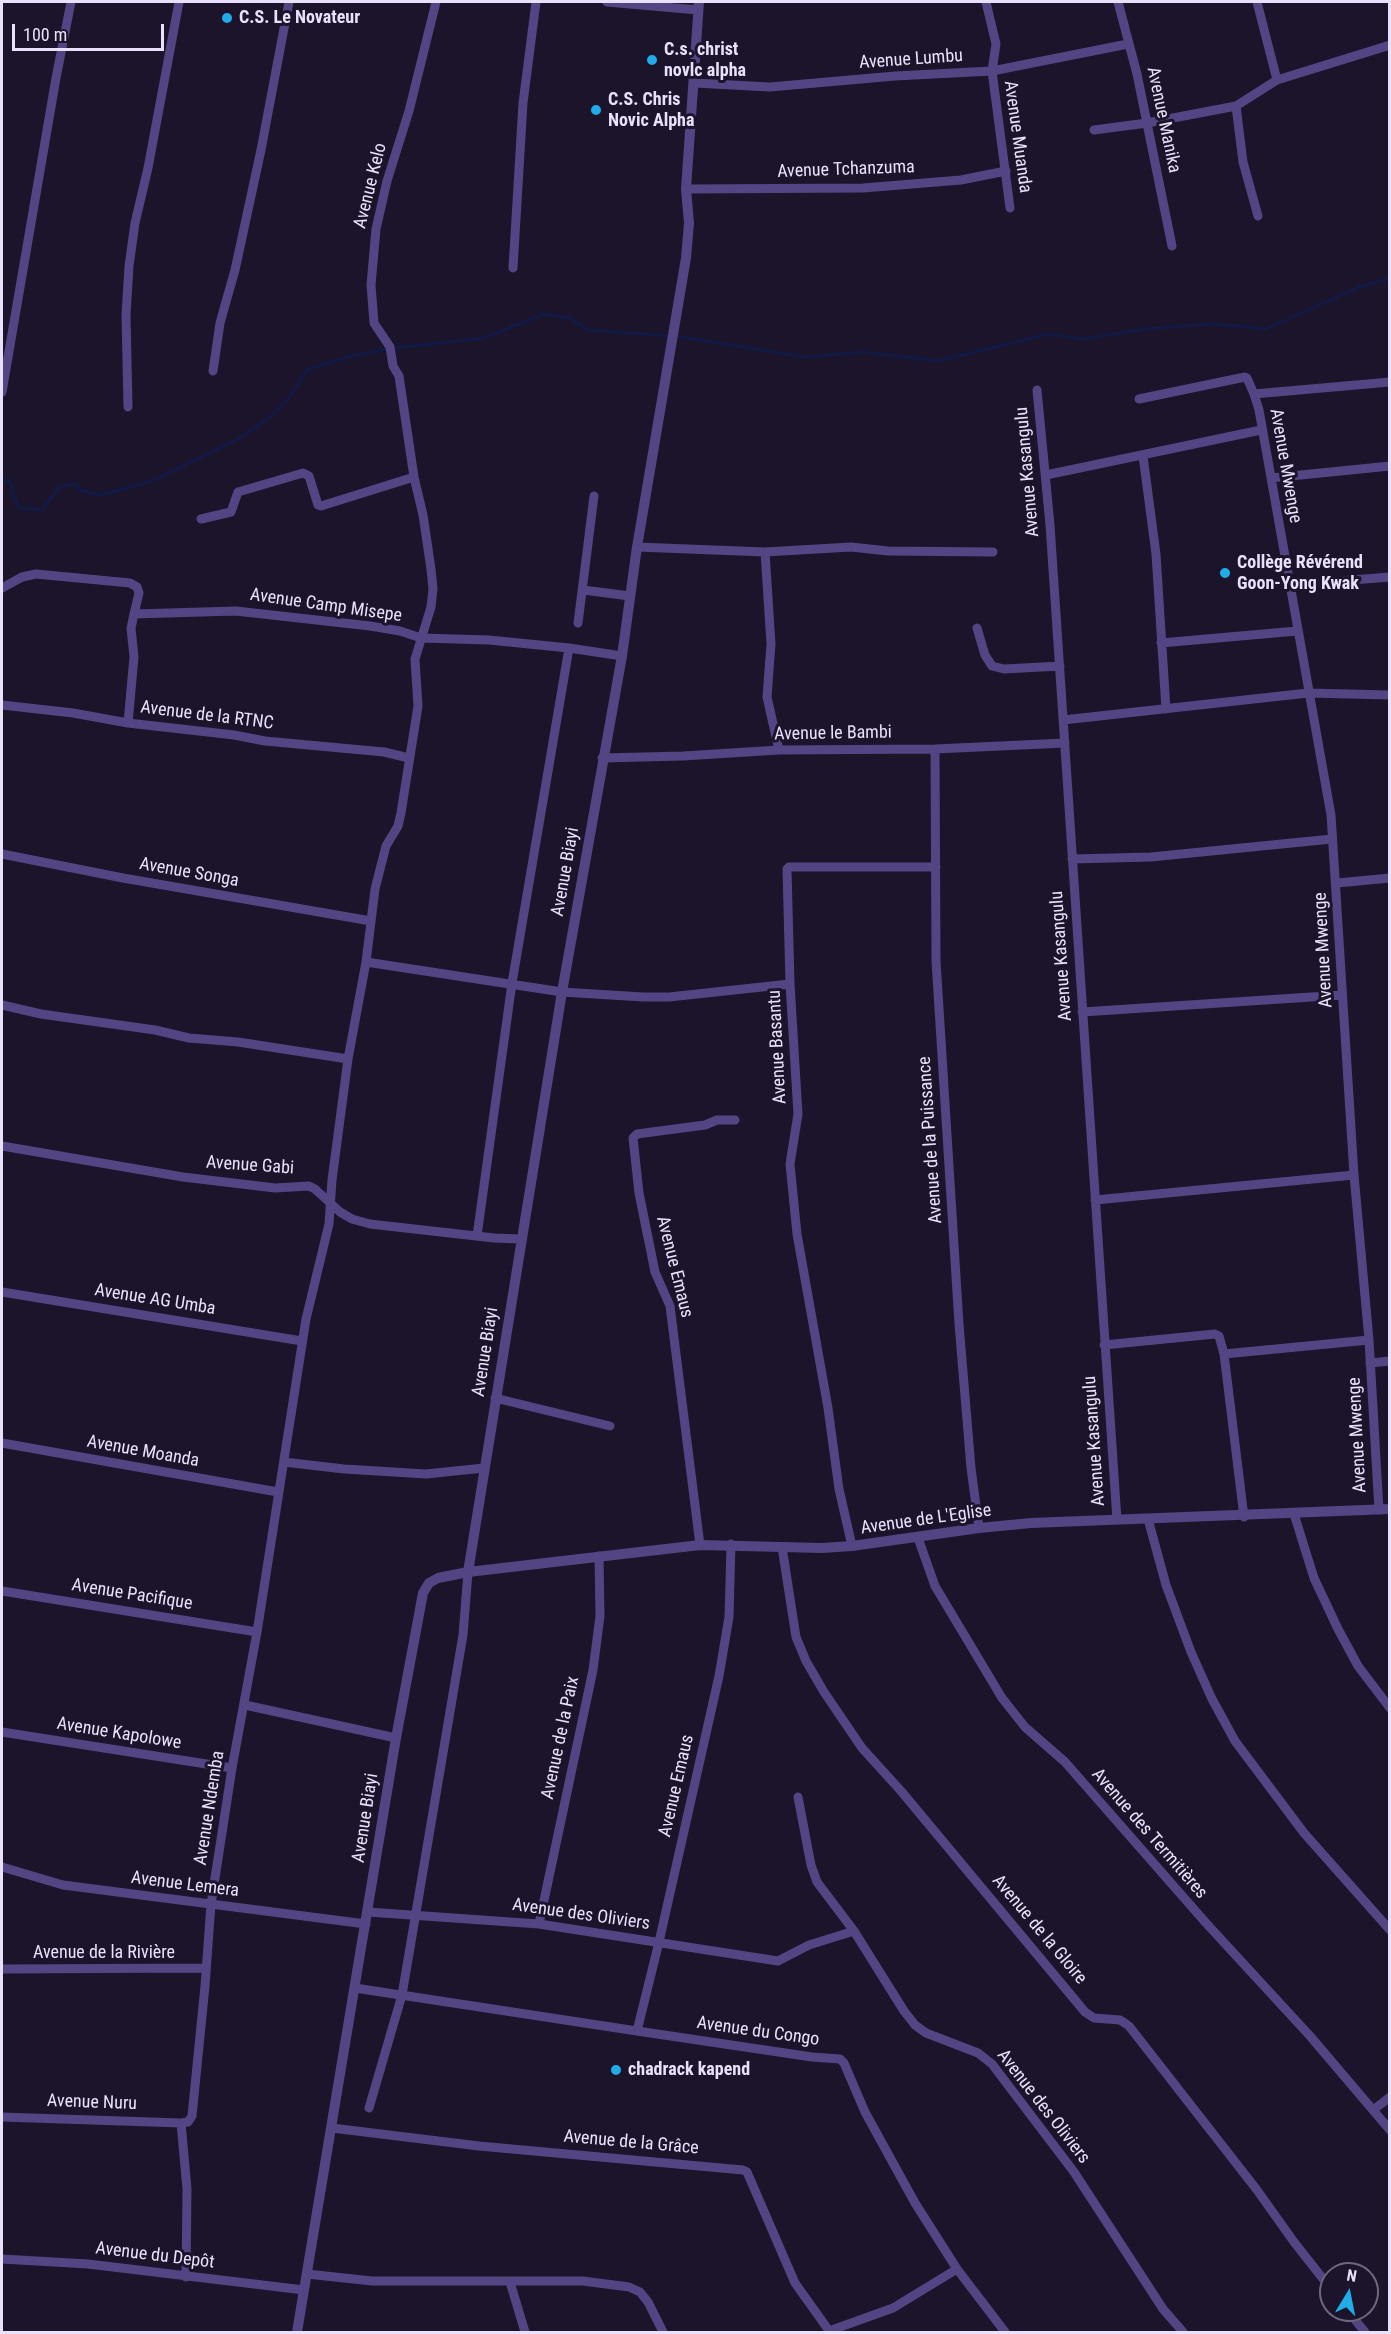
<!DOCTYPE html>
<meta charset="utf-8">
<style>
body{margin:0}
#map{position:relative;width:1391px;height:2334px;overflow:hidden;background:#1c142a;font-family:"Roboto Condensed",sans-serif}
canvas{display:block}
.frame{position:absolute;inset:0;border:3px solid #e9e0fc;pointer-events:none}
.north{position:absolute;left:1319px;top:2262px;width:60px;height:60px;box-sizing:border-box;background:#1c142a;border:2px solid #6e667e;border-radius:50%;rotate:10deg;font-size:16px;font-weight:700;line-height:24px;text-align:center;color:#e9e0fc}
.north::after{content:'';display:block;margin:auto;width:21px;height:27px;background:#1face9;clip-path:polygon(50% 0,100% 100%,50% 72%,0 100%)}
.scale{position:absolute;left:12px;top:24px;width:152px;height:27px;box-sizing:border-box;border:3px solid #e9e0fc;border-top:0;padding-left:8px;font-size:18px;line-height:21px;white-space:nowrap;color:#e9e0fc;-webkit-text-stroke:4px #1c142a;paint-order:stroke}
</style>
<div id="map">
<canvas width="1391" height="2334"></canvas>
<div class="frame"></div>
<div class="north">N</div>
<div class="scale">100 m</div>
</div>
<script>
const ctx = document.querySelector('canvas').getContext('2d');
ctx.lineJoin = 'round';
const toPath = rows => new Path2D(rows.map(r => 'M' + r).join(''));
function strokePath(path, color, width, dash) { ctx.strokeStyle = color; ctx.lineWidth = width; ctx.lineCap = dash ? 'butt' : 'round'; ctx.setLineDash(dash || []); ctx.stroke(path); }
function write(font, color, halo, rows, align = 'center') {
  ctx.font = font + ' "Roboto Condensed",sans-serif'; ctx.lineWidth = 6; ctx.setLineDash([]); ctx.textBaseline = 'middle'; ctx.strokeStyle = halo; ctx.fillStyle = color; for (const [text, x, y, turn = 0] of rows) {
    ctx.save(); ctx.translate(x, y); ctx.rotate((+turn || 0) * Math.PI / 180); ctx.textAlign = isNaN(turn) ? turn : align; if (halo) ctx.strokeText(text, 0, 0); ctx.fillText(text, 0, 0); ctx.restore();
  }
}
const stream = toPath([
 [676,336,804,357,863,352,938,361,1048,334,1083,339,1145,329,1213,324,1266,329,1359,287,1390,278],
 [393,348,484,338,544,314,570,318,588,330,670,336],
 [2,480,10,481,14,498,20,508,42,510,60,486,76,484,80,490,100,495,150,482,240,438,269,418,288,399,307,370,347,357,387,349]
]);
const minor = toPath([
 [607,2,698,10],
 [986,2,996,44,992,71,1010,208],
 [1118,2,1137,74,1172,246],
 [1257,2,1277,80],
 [694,83,770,87,895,76,992,71,1128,44],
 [1236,106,1243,162,1258,216],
 [1094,130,1147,123,1236,106,1277,80,1390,45],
 [686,189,863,188,961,180,1006,171],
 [513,268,523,103,536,2],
 [213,371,220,323,235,270,261,150,289,2],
 [1037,390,1050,525,1117,1520],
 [2,392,56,78,71,2],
 [1254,394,1390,382],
 [1139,399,1245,377,1247,378,1254,394,1259,410,1331,815,1354,1175,1369,1340,1379,1510],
 [128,407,126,315,129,266,135,223,148,168,179,2],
 [1143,456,1156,554,1166,709],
 [1046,475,1261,430],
 [1271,478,1390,466],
 [201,519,231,512,238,492,303,473,309,476,318,505,321,506,414,477],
 [637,547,765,552,851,547,888,551,993,552],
 [765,552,771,644,767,697,779,750],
 [1289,585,1390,577],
 [2,588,22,577,36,574,130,583,137,587,139,593,134,614],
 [583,590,630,596],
 [578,623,594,496],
 [977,628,985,655,992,666,1004,669,1060,666],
 [1161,643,1297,631],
 [2,705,73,713,128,723,234,735,265,741,384,752,409,758],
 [1063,720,1308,693,1390,695],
 [128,723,134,657,131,628,134,614,236,611,370,626,400,631,421,638,489,640,569,648,622,656],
 [935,749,936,961,959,1324,971,1468,979,1528],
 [602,758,683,756,779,750,935,749,1065,743],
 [2,854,123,878,371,921],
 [1072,859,1151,857,1332,839],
 [1337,883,1390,878],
 [366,962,562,992,643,997,669,997,790,984],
 [2,1005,41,1014,155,1030,189,1038,238,1042,348,1059],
 [1082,1012,1342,995],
 [2,1146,183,1177,275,1188,309,1186,315,1189,340,1212,352,1219,370,1224,494,1238,521,1239],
 [1095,1200,1354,1175],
 [477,1236,512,983,569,648],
 [2,1292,302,1341],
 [1104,1345,1215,1334,1219,1336,1224,1354,1369,1340],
 [1224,1354,1244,1517],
 [1370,1363,1390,1361],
 [495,1398,610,1426],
 [2,1443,278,1492],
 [284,1462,344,1469,426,1474,484,1468],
 [1294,1514,1314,1578,1338,1629,1358,1666,1390,1708],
 [1148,1519,1166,1585,1191,1652,1212,1699,1235,1741,1304,1833,1390,1930],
 [918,1538,935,1586,1002,1698,1025,1727,1065,1762,1206,1923,1310,2036,1390,2130],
 [700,1545,670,1306,655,1272,639,1193,633,1138,637,1134,705,1125,717,1120,735,1120],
 [852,1546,839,1489,828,1408,797,1234,790,1164,798,1114,790,984,787,869,789,867,936,867],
 [782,1547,796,1637,806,1661,824,1692,862,1748,901,1791,1085,2012,1094,2018,1120,2020,1129,2026,1257,2190,1294,2242,1331,2289],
 [2,1591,257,1632],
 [245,1705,396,1738],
 [2,1732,232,1768],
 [798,1797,811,1865,817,1882,854,1931,904,2011,915,2025,926,2033,978,2053,992,2064,1074,2172,1163,2309,1183,2332],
 [2,1867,63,1885,366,1924],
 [368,1912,539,1924,778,1961,809,1945,854,1931],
 [539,1924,593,1670,600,1616,599,1556],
 [2,1969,206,1968],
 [355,1988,637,2031,812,2057,840,2059,844,2063,865,2112,915,2203,957,2269,1005,2332],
 [637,2031,659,1942,719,1676,729,1617,731,1544],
 [369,2108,402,1995,463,1635,468,1572],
 [1373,2110,1390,2097],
 [2,2117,181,2123,188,2122,192,2116,205,1986,211,1904,232,1768,257,1632,306,1319,329,1224,332,1180,348,1059,366,962,375,889,386,846,398,826,401,813,418,706,415,659,431,607,433,589,431,569,423,515,414,477,399,376,393,366,390,347,374,323,371,285,376,229,387,181,409,111,436,2],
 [181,2123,187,2189,186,2277],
 [332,2128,479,2146,743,2170,747,2172,795,2283,830,2332],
 [2,2259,88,2264,304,2290],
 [307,2274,372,2281,583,2281,629,2287,640,2292,648,2302,663,2332],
 [510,2282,525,2332],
 [1347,2310,1365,2332],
 [829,2331,893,2308,957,2269]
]);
const tertiary = toPath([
 [468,1572,562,992,622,656,637,547,686,258,689,223,686,189,699,2],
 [297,2332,396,1738,423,1593,429,1583,438,1578,468,1572,700,1545,822,1548,852,1546,979,1528,1031,1523,1390,1509]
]);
const markers = [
 [227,18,6,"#1face9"],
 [652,60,6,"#1face9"],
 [596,110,6,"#1face9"],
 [1225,573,6,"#1face9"],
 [616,2070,6,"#1face9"]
];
const poiNames = [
 ["C.S. Le Novateur",239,18],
 ["C.s. christ",664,50],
 ["novlc alpha",664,71],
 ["C.S. Chris",608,100],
 ["Novic Alpha",608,121],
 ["Collège Révérend",1237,563],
 ["Goon-Yong Kwak",1237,584],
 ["chadrack kapend",628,2070]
];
const streetNames = [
 ["Avenue Lumbu",911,60,-4],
 ["Avenue Manika",1163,120,78],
 ["Avenue Muanda",1017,137,82],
 ["Avenue Tchanzuma",846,170,-2],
 ["Avenue Kelo",371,186,-76],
 ["Avenue Mwenge",1285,466,80],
 ["Avenue Kasangulu",1028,472,-95],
 ["Avenue Camp Misepe",326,606,8],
 ["Avenue de la RTNC",207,716,7],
 ["Avenue le Bambi",833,734,-1],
 ["Avenue Biayi",566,872,-80],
 ["Avenue Songa",189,873,10],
 ["Avenue Mwenge",1324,950,-93],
 ["Avenue Kasangulu",1062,956,-94],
 ["Avenue Basantu",778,1047,-93],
 ["Avenue de la Puissance",931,1140,-94],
 ["Avenue Gabi",250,1166,4],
 ["Avenue Emaus",674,1267,76],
 ["Avenue AG Umba",155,1300,9],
 ["Avenue Biayi",486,1352,-81],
 ["Avenue Mwenge",1358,1435,-93],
 ["Avenue Kasangulu",1095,1441,-94],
 ["Avenue Moanda",143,1452,10],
 ["Avenue de L'Eglise",926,1520,-8],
 ["Avenue Pacifique",132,1595,9],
 ["Avenue Kapolowe",119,1734,9],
 ["Avenue de la Paix",561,1738,-78],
 ["Avenue Emaus",677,1786,-77],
 ["Avenue Ndemba",210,1808,-81],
 ["Avenue Biayi",366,1818,-81],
 ["Avenue des Termitières",1149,1834,49],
 ["Avenue Lemera",185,1885,7],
 ["Avenue des Oliviers",581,1915,8],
 ["Avenue de la Gloire",1039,1930,50],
 ["Avenue de la Rivière",104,1953],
 ["Avenue du Congo",758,2032,8],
 ["Avenue Nuru",92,2103,2],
 ["Avenue des Oliviers",1043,2107,52],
 ["Avenue de la Grâce",631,2143,5],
 ["Avenue du Depôt",155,2256,7]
];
strokePath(stream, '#111a46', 3);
strokePath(minor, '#534484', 9);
strokePath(tertiary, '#534484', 10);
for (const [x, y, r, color] of markers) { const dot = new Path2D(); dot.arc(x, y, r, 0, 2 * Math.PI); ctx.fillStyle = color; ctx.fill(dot); strokePath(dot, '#1c142a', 2); }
write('bold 18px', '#e9e0fc', '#1c142a', poiNames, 'left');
write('18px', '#e9e0fc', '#1c142a', streetNames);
</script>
